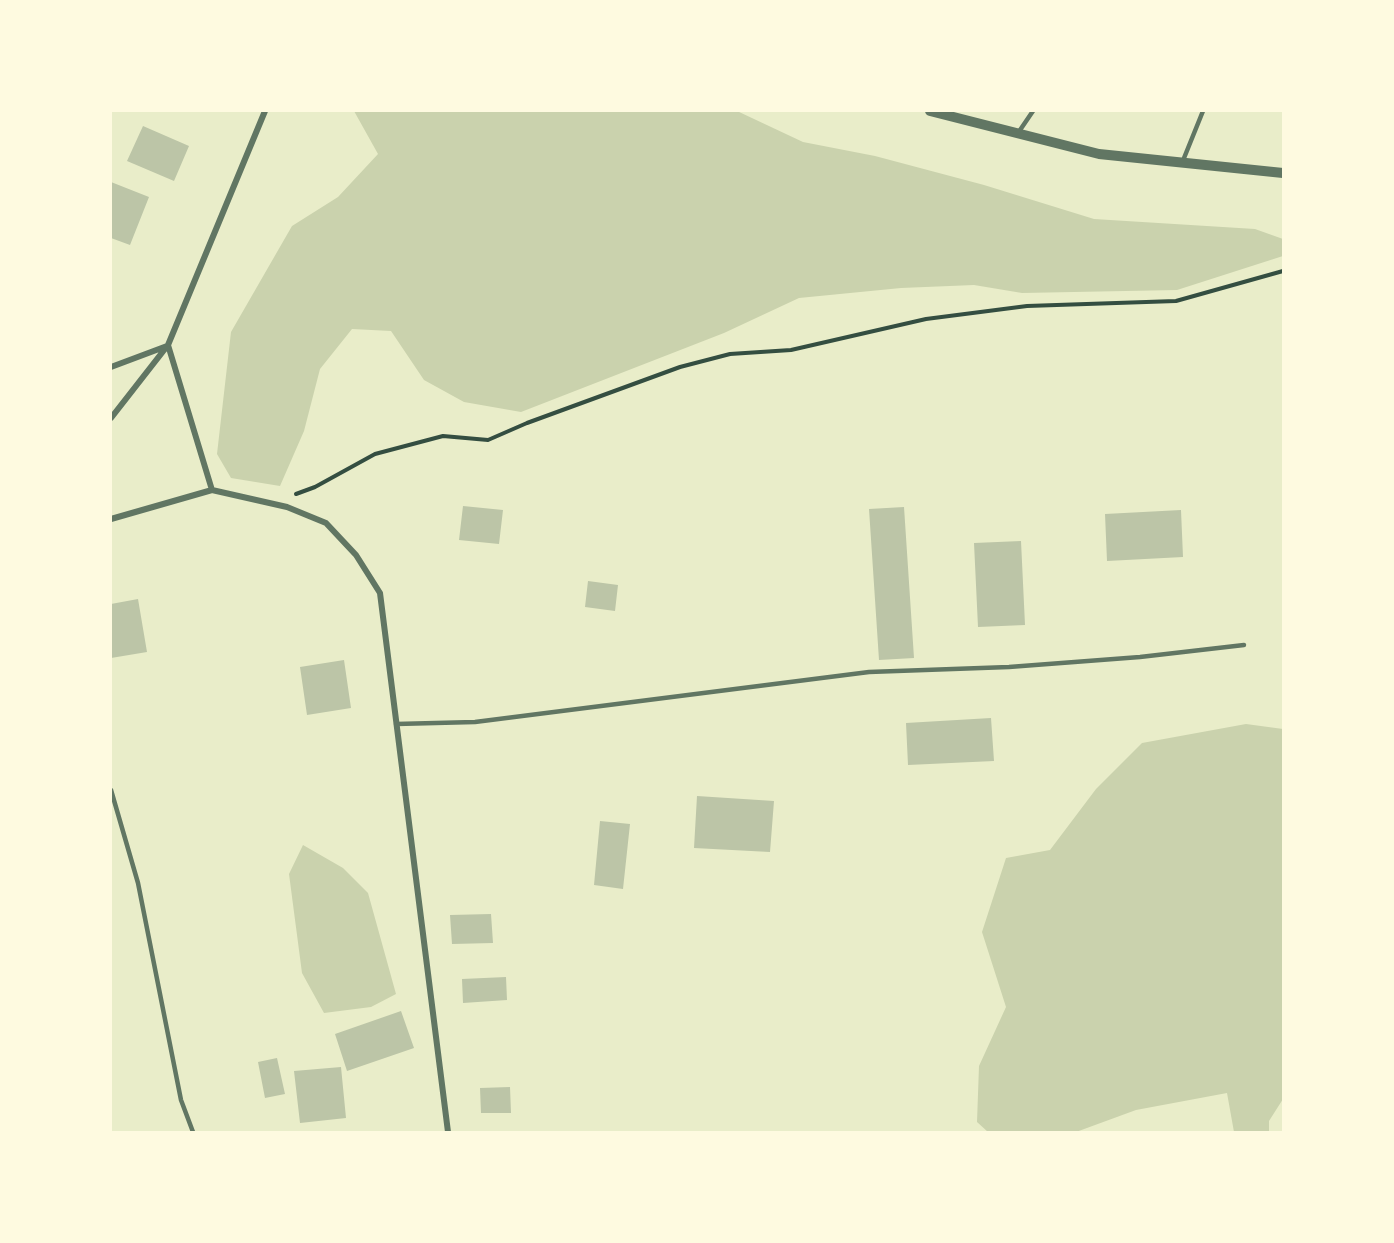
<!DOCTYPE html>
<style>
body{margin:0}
#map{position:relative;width:1394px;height:1243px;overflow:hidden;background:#e9edc9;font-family:Mulish,sans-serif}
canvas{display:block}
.frame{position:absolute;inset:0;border:112px solid #fefae0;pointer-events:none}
</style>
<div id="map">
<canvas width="1394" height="1243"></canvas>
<div class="frame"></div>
</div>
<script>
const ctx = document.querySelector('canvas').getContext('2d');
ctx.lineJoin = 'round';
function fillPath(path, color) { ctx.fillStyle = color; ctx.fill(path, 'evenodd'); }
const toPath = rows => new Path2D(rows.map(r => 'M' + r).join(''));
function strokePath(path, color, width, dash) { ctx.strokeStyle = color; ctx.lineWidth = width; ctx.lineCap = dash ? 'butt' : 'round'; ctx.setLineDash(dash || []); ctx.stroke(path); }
const green = toPath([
 [354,111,737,111,803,142,875,156,984,185,1094,219,1255,229,1283,239,1283,256,1177,290,1022,293,974,285,901,288,799,298,724,333,521,412,464,402,424,380,391,331,352,329,320,369,304,431,280,486,231,478,217,454,231,332,292,226,338,197,378,154],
 [1246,724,1283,729,1283,1099,1269,1121,1269,1132,1234,1132,1227,1093,1136,1110,1076,1132,988,1132,977,1122,979,1066,1006,1007,982,932,1006,858,1050,850,1096,789,1142,743],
 [303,845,343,868,368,893,396,994,371,1007,324,1013,302,973,289,874]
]);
const building = toPath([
 [143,126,189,146,174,181,127,161],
 [111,182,149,197,130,245,111,238],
 [463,506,503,510,499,544,459,540],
 [904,507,914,658,879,660,869,509],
 [1181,510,1183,557,1107,561,1105,514],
 [1021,541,1025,625,978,627,974,543],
 [588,581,618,585,615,611,585,607],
 [138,599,147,652,111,658,111,604],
 [344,660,351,708,307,715,300,667],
 [991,718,994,761,908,765,906,723],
 [697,796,774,801,770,852,694,848],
 [600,821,630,824,623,889,594,885],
 [491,914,493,943,452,944,450,915],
 [506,977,507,1000,463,1003,462,979],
 [401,1011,414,1048,347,1071,335,1034],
 [277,1058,285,1094,265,1098,258,1062],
 [341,1067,346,1118,300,1123,294,1071],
 [510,1087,511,1113,481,1113,480,1088]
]);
const path = toPath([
 [296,494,315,487,375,454,443,436,488,440,527,423,680,367,730,354,791,350,926,319,1027,306,1176,301,1283,271]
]);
const service = toPath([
 [1018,133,1033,111],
 [1182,163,1203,111],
 [396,724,475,722,869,672,1009,667,1140,657,1244,645],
 [111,790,138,883,181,1100,193,1132]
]);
const minor = toPath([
 [111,367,167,346],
 [111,418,168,345],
 [212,490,287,507,326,523,356,555,380,593,448,1132],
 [111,519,212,490,168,345,265,111]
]);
const tertiary = toPath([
 [930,111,1099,154,1283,173]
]);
fillPath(green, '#cad2ad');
fillPath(building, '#bcc5a7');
strokePath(path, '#344e41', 4);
strokePath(service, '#617663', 4.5);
strokePath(minor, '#617663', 6);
strokePath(tertiary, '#617663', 10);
</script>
